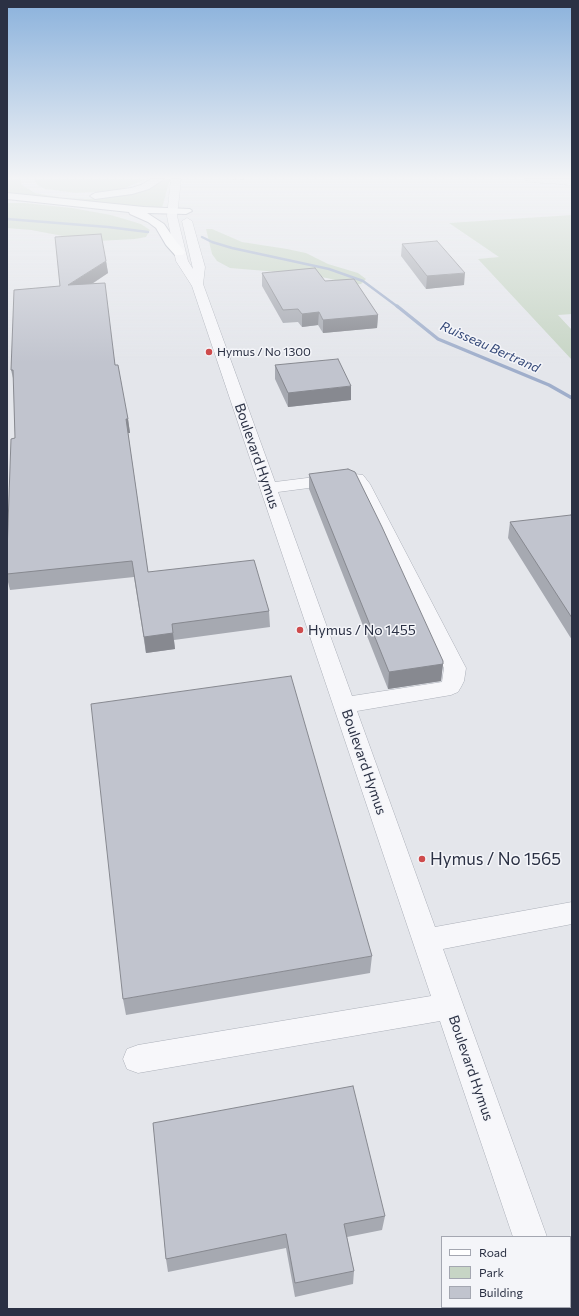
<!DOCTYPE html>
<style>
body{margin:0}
#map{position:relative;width:579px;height:1316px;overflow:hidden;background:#e4e6eb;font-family:Commissioner,sans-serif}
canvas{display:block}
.frame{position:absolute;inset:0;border:8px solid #2b3144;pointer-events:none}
.legend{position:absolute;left:441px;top:1236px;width:130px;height:72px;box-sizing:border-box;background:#f4f5f9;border:1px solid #a4a7b1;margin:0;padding:5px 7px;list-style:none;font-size:12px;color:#2b3144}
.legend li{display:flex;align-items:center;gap:8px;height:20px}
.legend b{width:20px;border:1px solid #a4a7b1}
</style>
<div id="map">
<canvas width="579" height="1316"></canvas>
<div class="frame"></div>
<ul class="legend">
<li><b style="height:5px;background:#fff"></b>Road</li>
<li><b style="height:11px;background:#c7d5c5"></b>Park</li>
<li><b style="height:11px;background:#c1c4ce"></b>Building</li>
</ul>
</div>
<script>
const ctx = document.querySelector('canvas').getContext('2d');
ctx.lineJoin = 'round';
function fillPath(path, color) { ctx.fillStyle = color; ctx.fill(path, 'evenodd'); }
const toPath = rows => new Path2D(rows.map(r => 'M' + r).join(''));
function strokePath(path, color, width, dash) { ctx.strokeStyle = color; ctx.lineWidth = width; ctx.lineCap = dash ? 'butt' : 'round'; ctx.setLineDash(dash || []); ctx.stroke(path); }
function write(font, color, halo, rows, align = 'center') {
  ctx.font = font + ' Commissioner,sans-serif'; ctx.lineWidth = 3; ctx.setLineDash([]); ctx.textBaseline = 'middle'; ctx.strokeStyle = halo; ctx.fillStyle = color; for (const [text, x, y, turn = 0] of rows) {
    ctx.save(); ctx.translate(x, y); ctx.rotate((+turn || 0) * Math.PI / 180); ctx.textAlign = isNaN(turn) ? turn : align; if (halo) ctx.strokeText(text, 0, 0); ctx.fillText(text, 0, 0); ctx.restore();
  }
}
const green = toPath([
 [9,179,20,179,22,185,35,193,63,198,89,199,133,193,154,185,164,179,170,179,162,208,160,209,7,195,7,180],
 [34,179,146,179,125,188,112,191,76,193,45,189,37,185],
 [7,203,25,203,72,208,111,215,141,224,150,230,146,237,135,239,98,241,84,240,31,230,7,228],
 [572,215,572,314,558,315,572,330,572,360,478,259,499,257,449,223],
 [206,229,212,229,242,242,287,249,306,253,328,264,358,273,366,279,361,284,354,285,327,278,290,273,230,268,217,261,212,254]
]);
const streamFar1 = toPath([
 [7,219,108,227,148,232],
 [202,237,212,242,232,248,329,269,363,281,398,307]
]);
const stream = toPath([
 [397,306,438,339,549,385,572,398]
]);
const minor = toPath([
 [171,179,181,179,177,216,188,261,193,269,182,221,187,218,192,221,205,267,203,284,275,482,347,473,363,475,370,484,466,668,464,681,461,687,458,692,451,695,357,711,435,927,572,902,572,924,443,949,547,1237,513,1237,440,1021,138,1073,127,1069,123,1059,127,1049,138,1045,431,996,192,286,176,261,167,216,171,179],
 [347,483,352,484,355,486,444,668,442,682,352,696,278,492,347,483],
 [524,179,572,179,572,185,529,182,524,179],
 [570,1302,572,1309,537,1309,536,1307,570,1307,570,1302]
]);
const major = toPath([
 [151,179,164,179,149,189,132,194,95,199,90,196,95,193,131,188,141,185,151,179],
 [7,193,144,207,190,209,192,211,186,214,147,213,164,224,175,240,185,252,183,255,175,255,166,245,156,228,148,222,130,214,129,212,7,199,7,193]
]);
const wall = toPath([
 [227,179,244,179,244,180],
 [402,244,464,285,426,289,401,256],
 [106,261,108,273,92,284,115,365,128,419,130,433,128,433,148,572,269,611,270,627,174,640,175,649,146,653,134,577,10,590,7,578,7,553,15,438,14,382,11,370],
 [262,273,325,281,378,315,377,328,323,333,318,325,302,327,298,322,283,323,262,286],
 [275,365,351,400,288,407,275,379],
 [309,474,443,661,441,681,388,689,309,489],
 [572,517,572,640,508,538,510,522],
 [372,956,370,973,126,1015,123,999],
 [153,1123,385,1216,382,1230,347,1237,354,1271,353,1284,295,1297,286,1248,168,1272,166,1259]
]);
const shadedWall = toPath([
 [106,261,108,273,70,298,68,285],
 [465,273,464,285,426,289,427,276],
 [319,312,318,325,302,327,302,314],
 [378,315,377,328,323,333,323,320],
 [351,386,351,400,288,407,288,393],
 [126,419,128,419,130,433,127,433],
 [173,633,175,649,146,653,144,637],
 [443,664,441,681,388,689,389,672]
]);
const building = toPath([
 [101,234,106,261,68,285,105,283,115,365,118,365,128,419,126,419,148,572,254,560,269,611,172,624,173,633,144,637,132,561,7,574,7,553,11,439,15,438,13,370,11,370,14,290,60,286,55,237,101,234],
 [437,241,465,273,427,276,402,244,437,241],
 [315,268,325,281,354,279,378,315,323,320,319,312,302,314,298,309,283,310,262,273,315,268],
 [338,359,351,386,288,393,275,365,338,359],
 [348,469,355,472,382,527,443,661,443,664,389,672,309,474,348,469],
 [571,515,572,517,572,618,510,522,571,515],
 [291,676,372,956,123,999,91,704,291,676],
 [353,1086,385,1216,344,1224,354,1271,295,1283,286,1234,166,1259,153,1123,353,1086]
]);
const markers = [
 [209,352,4,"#ce4b4c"],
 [300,630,4,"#ce4b4c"],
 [422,859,4,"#ce4b4c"]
];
const farPoinames = [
 ["Hymus / No 1300",217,352]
];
const farWaternames = [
 ["Ruisseau Bertrand",490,347,24]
];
const streetNames = [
 ["Boulevard Hymus",257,456,71],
 ["Boulevard Hymus",364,762,71],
 ["Boulevard Hymus",471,1068,71]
];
const poiNames = [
 ["Hymus / No 1455",308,630]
];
const nearPoinames = [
 ["Hymus / No 1565",430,859]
];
fillPath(green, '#c7d5c5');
strokePath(streamFar1, '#9faecb', 2.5);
strokePath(stream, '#9faecb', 3.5);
strokePath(minor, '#acb0b9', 1);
strokePath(major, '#a3a8b7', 2);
fillPath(minor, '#f7f7fa');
fillPath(major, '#fff');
fillPath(wall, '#a6a9b1');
fillPath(shadedWall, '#878990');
fillPath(building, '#c1c4ce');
strokePath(building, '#878990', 1);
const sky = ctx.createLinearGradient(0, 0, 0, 363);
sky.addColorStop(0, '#8bb2dc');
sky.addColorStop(0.49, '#f3f4f6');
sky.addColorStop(1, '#f3f4f600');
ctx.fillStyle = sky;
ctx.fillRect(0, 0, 579, 363);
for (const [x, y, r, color] of markers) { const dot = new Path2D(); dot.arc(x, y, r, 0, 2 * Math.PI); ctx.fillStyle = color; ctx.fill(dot); strokePath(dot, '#f4f5f9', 1.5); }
write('12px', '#2b3144', '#f4f5f9', farPoinames, 'left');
write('italic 13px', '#354978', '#f4f5f9', farWaternames);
write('14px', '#2b3144', '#f4f5f9', streetNames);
write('14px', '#2b3144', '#f4f5f9', poiNames, 'left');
write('17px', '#2b3144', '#f4f5f9', nearPoinames, 'left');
</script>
